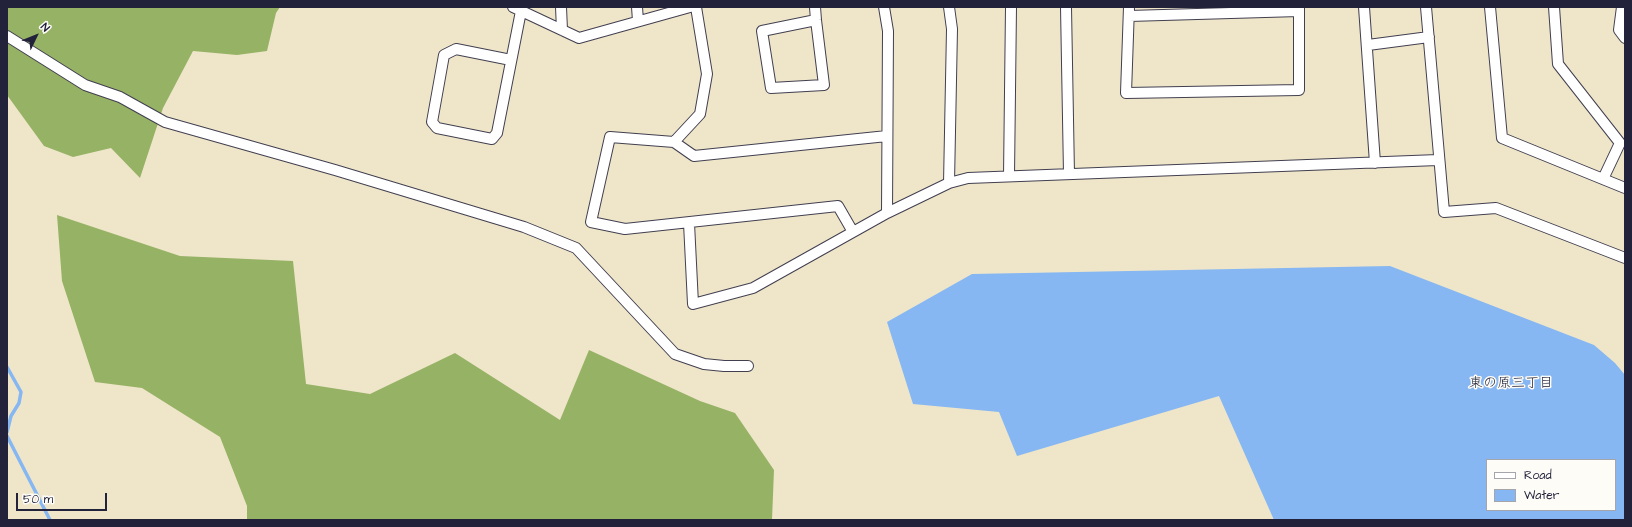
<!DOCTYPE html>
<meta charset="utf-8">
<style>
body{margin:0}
#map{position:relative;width:1632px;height:527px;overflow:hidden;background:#efe6ca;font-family:"Architects Daughter",sans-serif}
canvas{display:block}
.frame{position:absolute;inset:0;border:8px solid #22223b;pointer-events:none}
.legend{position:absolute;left:1486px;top:459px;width:130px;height:52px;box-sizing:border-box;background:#fdfcf7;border:1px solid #a5a5ac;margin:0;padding:5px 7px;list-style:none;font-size:12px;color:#22223b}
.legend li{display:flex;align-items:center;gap:8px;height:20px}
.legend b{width:20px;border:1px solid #a5a5ac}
.north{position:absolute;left:16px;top:16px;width:40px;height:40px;-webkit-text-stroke:3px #fdfcf7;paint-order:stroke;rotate:47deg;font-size:11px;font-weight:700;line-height:16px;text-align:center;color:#22223b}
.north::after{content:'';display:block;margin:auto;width:14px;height:18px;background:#22223b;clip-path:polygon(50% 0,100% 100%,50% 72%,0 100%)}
.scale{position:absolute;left:16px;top:493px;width:91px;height:18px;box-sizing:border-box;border:2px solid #22223b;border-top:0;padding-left:5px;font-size:12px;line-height:14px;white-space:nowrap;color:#22223b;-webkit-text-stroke:3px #fdfcf7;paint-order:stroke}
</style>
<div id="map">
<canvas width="1632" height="527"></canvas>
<div class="frame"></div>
<ul class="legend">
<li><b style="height:5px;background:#fff"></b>Road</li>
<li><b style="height:11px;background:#86b7f2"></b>Water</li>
</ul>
<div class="north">N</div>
<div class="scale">50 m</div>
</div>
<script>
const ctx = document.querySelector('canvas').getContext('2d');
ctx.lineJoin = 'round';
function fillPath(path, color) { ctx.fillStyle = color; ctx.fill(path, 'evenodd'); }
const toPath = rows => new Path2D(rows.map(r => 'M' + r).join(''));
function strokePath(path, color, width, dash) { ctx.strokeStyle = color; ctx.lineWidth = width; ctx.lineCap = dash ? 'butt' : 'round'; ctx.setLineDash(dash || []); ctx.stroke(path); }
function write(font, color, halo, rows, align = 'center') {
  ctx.font = font + ' "Architects Daughter","Klee One",sans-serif'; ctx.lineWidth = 3; ctx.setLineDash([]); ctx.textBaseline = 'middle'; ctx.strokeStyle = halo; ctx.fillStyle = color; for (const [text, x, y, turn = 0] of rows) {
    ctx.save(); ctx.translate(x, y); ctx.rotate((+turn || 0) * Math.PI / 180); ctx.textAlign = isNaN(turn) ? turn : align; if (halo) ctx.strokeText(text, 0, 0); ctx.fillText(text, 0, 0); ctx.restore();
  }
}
const forest = toPath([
 [7,7,280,7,276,13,267,51,237,55,193,51,163,108,140,178,111,148,73,157,44,146,7,95],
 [57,215,180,256,293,261,306,384,370,394,455,353,560,420,589,350,700,401,735,413,774,470,772,520,247,520,247,506,220,437,142,388,95,382,62,281]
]);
const water = toPath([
 [1390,266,1594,345,1615,363,1625,375,1625,520,1274,520,1219,396,1017,456,999,412,913,404,887,322,972,274],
 [1487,460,1615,460,1615,510,1487,510]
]);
const stream = toPath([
 [7,367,21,392,19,403,11,416,7,432],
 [7,436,50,520]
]);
const minor = toPath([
 [513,7,579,38,690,7],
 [561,7,562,30],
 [637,7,638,21],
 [815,7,816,20,824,85,771,88,762,31,816,20],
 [884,7,888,31,887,213],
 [949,7,952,29,949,183],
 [1066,7,1069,174],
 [1129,7,1126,93,1299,90,1299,7],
 [1364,7,1375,163],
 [1426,7,1444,212,1496,208,1625,258],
 [1490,7,1502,138,1625,188],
 [1554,7,1558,64,1620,143,1603,179],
 [1622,7,1619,30,1625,38],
 [1129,16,1299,11],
 [7,36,85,85,120,97,165,122,335,170,524,227,576,248,675,354,704,364,724,366,748,366],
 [1368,45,1429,37],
 [511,60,456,49,444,55,432,122,437,128,492,139,497,133,521,11],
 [674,142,700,114,707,74,696,7],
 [1009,176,1011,7],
 [689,223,693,304,753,288,887,213,949,183,968,178,1438,160],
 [853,232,838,206,625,229,591,222,610,137,674,142,694,156,887,136]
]);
const neighbourhoodNames = [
 ["東の原三丁目",1511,384]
];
fillPath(forest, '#96b265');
fillPath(water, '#86b7f2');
strokePath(stream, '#86b7f2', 3.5);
strokePath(minor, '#413f50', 12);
strokePath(minor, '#fff', 10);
write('14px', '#22223b', '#fdfcf7', neighbourhoodNames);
</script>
